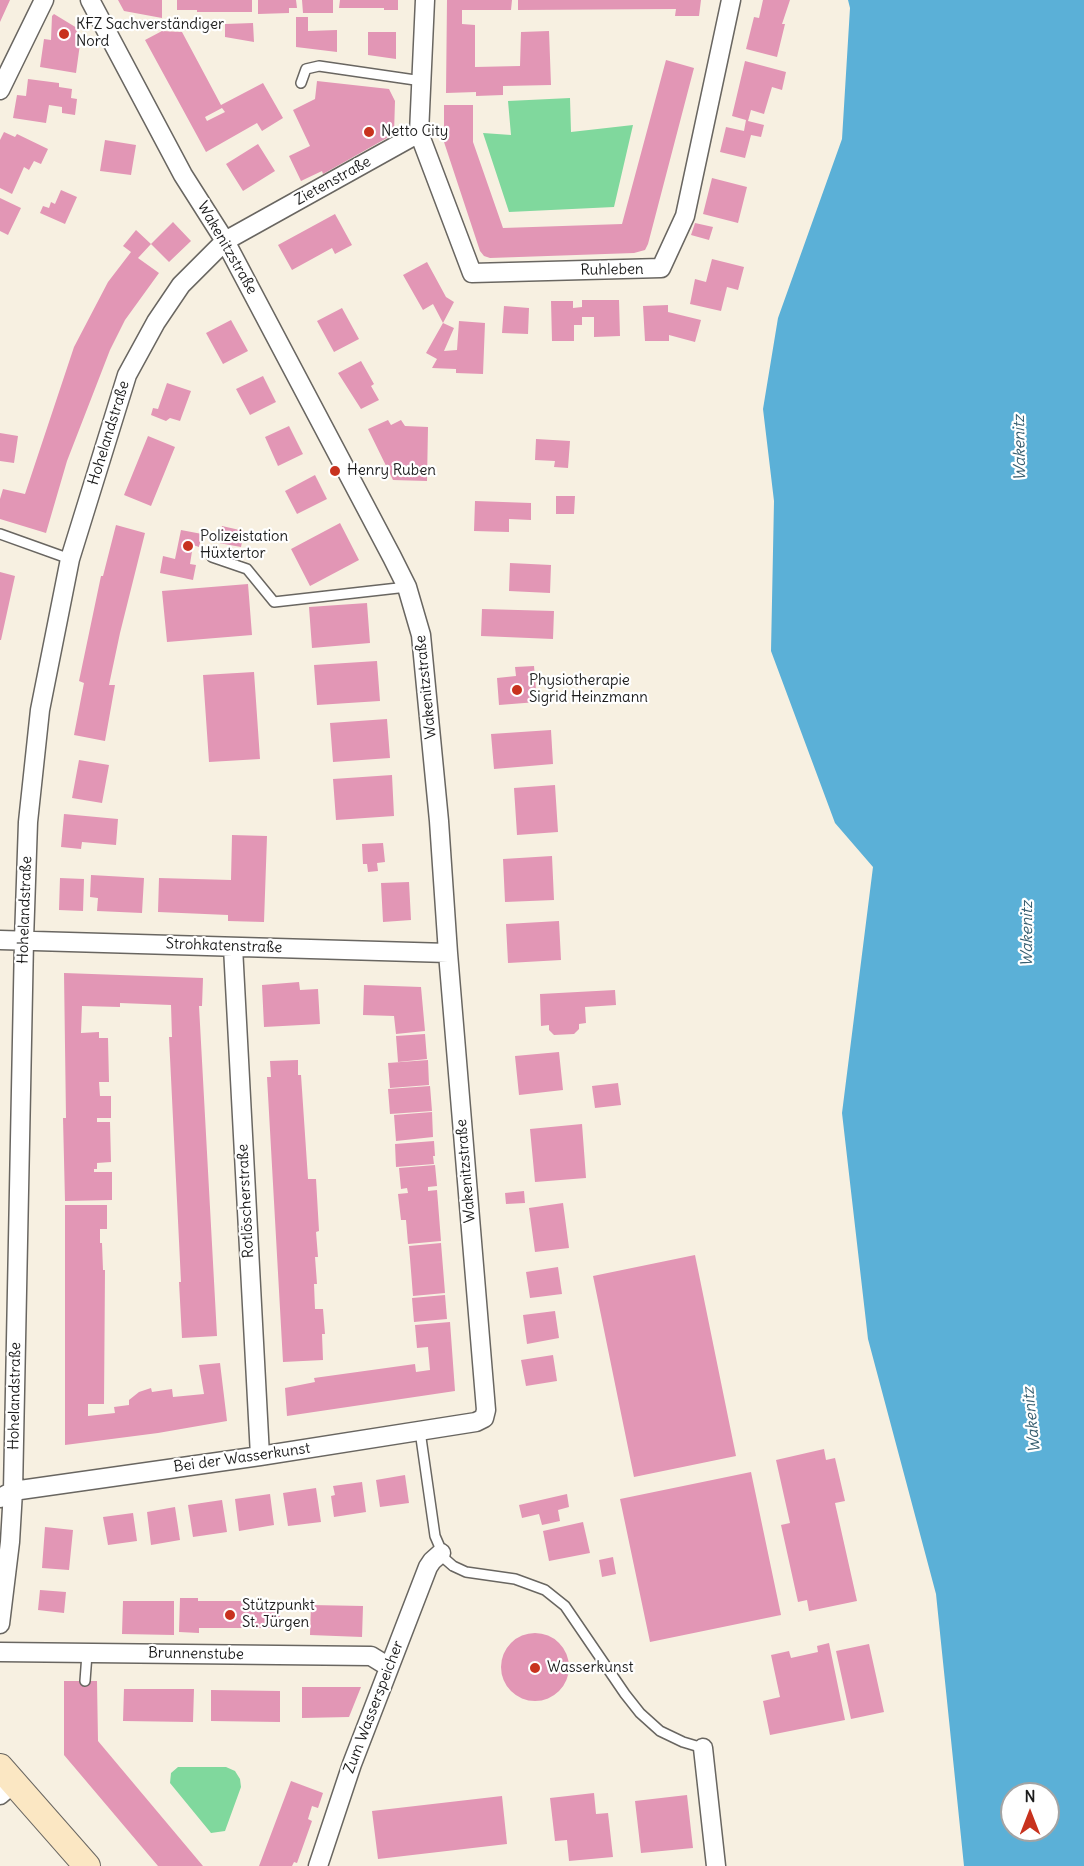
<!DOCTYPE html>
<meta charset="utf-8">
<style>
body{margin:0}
#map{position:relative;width:1084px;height:1866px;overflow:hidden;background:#f7f0e1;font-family:Delius,sans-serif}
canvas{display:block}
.north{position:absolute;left:1000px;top:1782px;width:60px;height:60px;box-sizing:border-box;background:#fff;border:2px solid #a4a4a4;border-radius:50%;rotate:0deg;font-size:16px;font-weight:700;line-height:24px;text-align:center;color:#1c1c1c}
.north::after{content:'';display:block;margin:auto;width:21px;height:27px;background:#c8321e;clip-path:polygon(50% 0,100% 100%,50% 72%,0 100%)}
</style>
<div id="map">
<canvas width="1084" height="1866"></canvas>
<div class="north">N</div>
</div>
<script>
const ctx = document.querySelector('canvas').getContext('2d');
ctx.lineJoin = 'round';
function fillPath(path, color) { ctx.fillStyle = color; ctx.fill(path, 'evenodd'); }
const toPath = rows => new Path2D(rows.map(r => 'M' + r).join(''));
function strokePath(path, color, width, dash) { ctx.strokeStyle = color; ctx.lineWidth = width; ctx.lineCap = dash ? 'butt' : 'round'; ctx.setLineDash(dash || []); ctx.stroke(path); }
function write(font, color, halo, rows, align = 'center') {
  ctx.font = font + ' Delius,sans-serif'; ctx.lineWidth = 4.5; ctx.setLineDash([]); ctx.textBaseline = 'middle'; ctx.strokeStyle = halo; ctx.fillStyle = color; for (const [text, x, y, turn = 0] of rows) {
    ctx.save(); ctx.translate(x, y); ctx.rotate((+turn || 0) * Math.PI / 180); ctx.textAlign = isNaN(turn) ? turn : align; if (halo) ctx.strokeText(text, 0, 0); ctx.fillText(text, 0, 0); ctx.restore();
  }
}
const green = toPath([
 [570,98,571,132,633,125,614,207,509,212,483,133,511,135,508,101],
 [178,1767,226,1767,235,1771,240,1779,241,1787,225,1831,211,1833,170,1783,171,1773]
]);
const water = toPath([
 [848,0,1084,0,1084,1866,964,1866,936,1594,868,1339,842,1113,873,867,835,823,771,651,774,501,763,409,778,318,842,139,850,8],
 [1012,1794,1048,1794,1048,1830,1012,1830]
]);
const building = toPath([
 [0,0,10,0,0,22],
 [118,0,162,0,162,18,124,11],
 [177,0,252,0,252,12,197,12,197,10,177,10],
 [258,0,296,0,297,8,289,8,289,13,258,14],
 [302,0,333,0,333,13,303,13],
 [340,0,398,0,398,10,384,10,384,8,339,8],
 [447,0,512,0,511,10,462,10,462,24,475,25,475,67,520,66,521,32,549,31,551,85,503,86,503,95,476,96,476,92,446,93],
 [518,0,701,0,699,16,675,16,676,9,518,10],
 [763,0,790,0,782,24,785,24,777,57,746,49,754,17,759,18],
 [54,14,77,28,76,44,80,44,76,73,40,67,44,39,51,40,52,16],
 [296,17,308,17,308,31,337,30,337,52,296,47],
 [253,23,254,42,225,37,225,24],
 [162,31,182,32,221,105,263,83,283,118,262,131,257,123,206,152,145,40],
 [222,108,225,112,207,121,205,117],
 [368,32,396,32,396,59,368,55],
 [666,60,694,68,648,244,645,250,634,253,490,258,484,256,480,251,444,142,444,105,473,105,473,142,503,228,622,224],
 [745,61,786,72,782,90,772,87,764,114,751,110,748,121,764,125,761,137,751,135,745,158,720,152,726,127,744,131,746,120,732,116],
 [28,79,59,83,59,87,72,89,71,98,77,99,75,115,62,113,62,107,49,105,46,123,13,118,17,95,26,96],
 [317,81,389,89,395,101,394,134,323,174,322,171,301,181,289,156,310,146,293,110,315,99],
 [4,132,15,137,17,134,48,149,41,164,34,161,29,170,24,167,12,194,0,188,0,140],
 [105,140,136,145,131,175,100,171],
 [258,144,275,171,243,191,226,164],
 [712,178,747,187,738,223,703,214],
 [61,190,77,197,65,224,40,213,43,206,49,208,51,202,55,204],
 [0,198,21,208,8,235,0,231],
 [335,214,352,245,335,254,332,248,292,270,278,245],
 [173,222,191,241,169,262,151,244],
 [695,223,713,227,709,240,691,235],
 [136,230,151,244,138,258,159,273,125,320,110,350,67,461,46,533,0,519,0,499,3,489,25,494,74,347,108,282,131,252,123,246],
 [712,259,744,267,738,290,727,287,721,311,690,304,695,279,706,282],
 [427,262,446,297,454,302,443,323,454,328,444,351,457,350,459,321,485,323,483,374,456,373,456,369,432,368,437,359,426,353,443,323,433,304,423,310,403,275],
 [582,300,619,300,620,336,594,337,594,317,582,317,582,325,574,325,574,341,552,341,551,301,573,301,573,308,582,307],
 [668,305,668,312,701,320,695,342,669,335,669,341,645,341,643,306],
 [504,306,529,308,528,334,502,333],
 [342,308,359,339,334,352,317,321],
 [231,320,248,351,223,364,206,333],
 [361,361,374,384,371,386,379,400,361,409,338,373],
 [263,376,276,402,250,415,236,389],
 [167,383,191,391,180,421,170,418,166,421,151,415,153,408,158,409],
 [388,420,391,425,401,420,405,426,428,427,427,481,393,480,368,429],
 [289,426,303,454,278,466,265,437],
 [0,433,18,436,14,463,0,461],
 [148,436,175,447,151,506,124,495],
 [536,439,570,441,568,468,554,467,555,461,535,460],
 [315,475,327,499,297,514,285,491],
 [556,496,575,496,574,514,556,514],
 [475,501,531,503,531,520,509,519,509,532,474,531],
 [340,523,359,560,310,586,291,549],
 [116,525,145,533,120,633,109,685,115,685,105,741,74,735,84,683,79,681,101,576,103,576],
 [222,526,244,531,241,547,219,543],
 [181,530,202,534,199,547,193,545,190,564,196,565,193,580,160,573,163,556,175,559],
 [510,563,551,565,550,593,509,591],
 [0,572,15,576,1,640,0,640],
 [248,584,252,635,167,642,162,591],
 [367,603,370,643,312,648,309,607],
 [482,609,554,611,553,639,481,636],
 [377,661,380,701,317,705,314,665],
 [534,666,537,702,499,705,497,678,516,676,515,667],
 [254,672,260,759,209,762,203,675],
 [387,719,390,758,333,762,330,723],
 [551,730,553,764,494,769,491,734],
 [79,760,109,765,102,803,72,798],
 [392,775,394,816,336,820,333,779],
 [555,785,558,832,517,835,514,788],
 [64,814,118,819,116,845,82,842,81,849,61,847],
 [232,835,267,836,264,922,228,921,228,915,158,912,159,878,231,880],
 [383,843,385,862,377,863,378,871,368,872,367,864,363,864,362,844],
 [552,856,554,900,505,902,503,859],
 [91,875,144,878,142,913,97,911,98,898,90,897],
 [60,878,84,879,83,911,59,910],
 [409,882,411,920,383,922,381,883],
 [559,921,561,960,508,963,506,924],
 [64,973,203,978,202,1006,199,1006,217,1336,182,1338,179,1282,181,1282,169,1037,172,1037,171,1005,120,1003,120,1007,82,1006,81,1033,99,1032,99,1038,108,1038,109,1082,99,1082,100,1096,111,1096,111,1118,97,1118,97,1122,110,1122,111,1162,97,1163,97,1169,94,1169,94,1172,112,1172,112,1200,65,1201,63,1118,66,1118],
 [299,982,300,990,318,989,320,1024,264,1027,262,985],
 [364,985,421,987,425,1031,396,1034,394,1016,363,1015],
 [615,990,616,1005,585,1007,586,1023,579,1024,579,1029,574,1034,554,1035,549,1030,549,1025,541,1026,540,994],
 [425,1034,427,1059,398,1062,396,1036],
 [559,1052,563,1090,519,1095,515,1056],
 [298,1060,298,1075,301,1075,308,1179,316,1179,319,1231,316,1232,318,1257,315,1257,317,1284,314,1284,315,1309,323,1309,325,1334,322,1334,323,1360,283,1362,267,1077,271,1077,270,1061],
 [428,1060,429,1085,390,1088,388,1063],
 [618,1083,621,1105,595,1108,592,1086],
 [430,1086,432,1111,390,1114,388,1089],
 [432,1112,433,1137,396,1141,394,1115],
 [582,1124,586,1178,535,1182,530,1129],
 [434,1141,435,1156,433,1156,434,1164,396,1167,395,1144],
 [435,1165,437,1186,428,1187,428,1191,437,1190,441,1241,408,1244,406,1220,401,1220,398,1194,408,1193,407,1188,401,1189,399,1168],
 [524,1191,525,1203,506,1204,505,1193],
 [563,1203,569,1248,535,1252,529,1208],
 [65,1205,107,1205,107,1229,100,1229,100,1243,102,1243,103,1270,105,1270,104,1404,88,1404,88,1416,115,1413,114,1407,129,1405,129,1400,139,1392,151,1388,152,1392,172,1389,173,1397,204,1394,199,1365,220,1363,227,1421,158,1433,65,1445],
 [441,1243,445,1293,413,1296,409,1246],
 [695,1255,736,1456,634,1477,593,1276],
 [558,1267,562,1294,530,1298,526,1272],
 [445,1295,447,1319,414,1322,412,1298],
 [555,1311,559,1338,527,1344,523,1315],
 [450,1322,455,1391,287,1416,285,1388,315,1382,314,1378,415,1364,416,1372,430,1370,428,1347,417,1348,415,1325],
 [553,1355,557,1381,526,1386,521,1360],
 [824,1449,826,1460,835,1458,845,1501,835,1503,857,1601,809,1611,807,1600,798,1602,781,1525,790,1523,776,1460],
 [751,1472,781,1615,650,1642,620,1499],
 [405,1475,409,1503,380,1507,376,1480],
 [362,1482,366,1512,334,1517,331,1496,335,1495,333,1486],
 [316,1488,321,1522,288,1526,283,1493],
 [270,1494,274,1525,239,1531,235,1499],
 [567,1494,569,1507,558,1510,560,1521,542,1525,539,1514,522,1518,519,1505],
 [222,1500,227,1532,193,1537,188,1505],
 [175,1507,180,1540,151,1545,147,1512],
 [133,1513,137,1541,108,1545,103,1517],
 [583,1522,590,1553,549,1561,543,1531],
 [45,1527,73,1530,69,1570,42,1568],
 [613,1557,616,1574,602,1577,599,1560],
 [40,1590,66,1592,64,1613,38,1610],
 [180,1598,198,1598,198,1601,280,1601,280,1628,199,1628,199,1633,179,1632],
 [123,1601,174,1601,174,1635,122,1634],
 [311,1605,363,1606,362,1637,310,1635],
 '501 1667a34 34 0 1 1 68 0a34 34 0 1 1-68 0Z',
 [829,1643,845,1720,770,1735,763,1701,780,1697,771,1655,789,1651,791,1658,818,1652,817,1646],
 [869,1644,884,1712,851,1719,836,1651],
 [64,1681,97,1681,98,1741,203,1866,158,1866,64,1755],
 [302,1687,361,1687,349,1717,302,1718],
 [124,1689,194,1689,193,1722,123,1721],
 [211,1690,280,1691,280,1722,211,1721],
 [291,1781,323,1793,318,1808,312,1806,308,1819,312,1821,297,1863,294,1862,292,1866,259,1866],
 [594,1793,596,1814,608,1813,613,1857,569,1861,567,1840,555,1841,550,1798],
 [687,1795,693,1848,641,1853,635,1801],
 [502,1796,507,1844,378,1859,372,1811]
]);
const lane = toPath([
 [301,83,306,69,319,66,422,81],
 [0,534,70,559],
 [212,557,247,569,274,602,407,587],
 [420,1431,435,1536,445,1559,453,1566,466,1572,515,1579,545,1590,565,1606,625,1694,640,1713,660,1731,683,1742,703,1748],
 [85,1681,87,1654]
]);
const street = toPath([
 [0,90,44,0],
 [419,133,472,273,661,268,685,216,731,0],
 [0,940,448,953],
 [233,947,260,1456],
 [0,1498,13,1491,260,1456,476,1422,484,1418,486,1410,448,953,439,821,421,635,407,587,392,557,225,241,183,175,90,0],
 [0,1624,10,1542,13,1491,24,940,28,822,40,710,70,559,127,375,156,322,181,285,225,241,419,133,425,0],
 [0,1652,371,1656,389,1667],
 [703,1748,716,1866],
 [0,1795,14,1783],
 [318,1866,352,1764,428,1567,432,1561,441,1553]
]);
const secondary = toPath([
 [0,1767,87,1866]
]);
const markers = [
 [64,34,6,"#c8321e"],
 [369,132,6,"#c8321e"],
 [335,471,6,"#c8321e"],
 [188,546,6,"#c8321e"],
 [517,690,6,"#c8321e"],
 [230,1615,6,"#c8321e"],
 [535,1668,6,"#c8321e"]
];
const poiNames = [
 ["KFZ Sachverständiger",76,25],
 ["Nord",76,42],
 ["Netto City",381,132],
 ["Henry Ruben",347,471],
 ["Polizeistation",200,537],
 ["Hüxtertor",200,554],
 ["Physiotherapie",529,681],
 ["Sigrid Heinzmann",529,698],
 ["Stützpunkt",242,1606],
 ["St. Jürgen",242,1623],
 ["Wasserkunst",547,1668]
];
const streetNames = [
 ["Zietenstraße",333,181,-29],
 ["Wakenitzstraße",227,248,60],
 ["Ruhleben",612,270,-1],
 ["Hohelandstraße",109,433,-73],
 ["Wakenitzstraße",426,687,-96],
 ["Hohelandstraße",25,910,-88],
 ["Strohkatenstraße",224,946,2],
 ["Wakenitzstraße",466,1171,-95],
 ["Rotlöscherstraße",246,1201,-93],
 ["Hohelandstraße",15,1396,-89],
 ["Bei der Wasserkunst",242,1458,-8],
 ["Brunnenstube",196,1654,1],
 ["Zum Wasserspeicher",374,1707,-69]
];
const waterNames = [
 ["Wakenitz",1020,448,-91],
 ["Wakenitz",1027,934,-90],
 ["Wakenitz",1032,1420,-96]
];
fillPath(green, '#80d89d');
fillPath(water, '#5bb0d7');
fillPath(building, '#e296b5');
strokePath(lane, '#696661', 12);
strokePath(street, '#696661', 21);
strokePath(secondary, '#696661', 28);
strokePath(lane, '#fff', 9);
strokePath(street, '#fff', 18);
strokePath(secondary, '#fbe7c3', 26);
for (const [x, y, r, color] of markers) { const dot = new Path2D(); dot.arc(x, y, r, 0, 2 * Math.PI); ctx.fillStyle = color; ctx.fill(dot); strokePath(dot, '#fff', 2); }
write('15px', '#1c1c1c', '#fff', poiNames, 'left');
write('15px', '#1c1c1c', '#fff', streetNames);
write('italic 16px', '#385f70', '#fff', waterNames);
</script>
